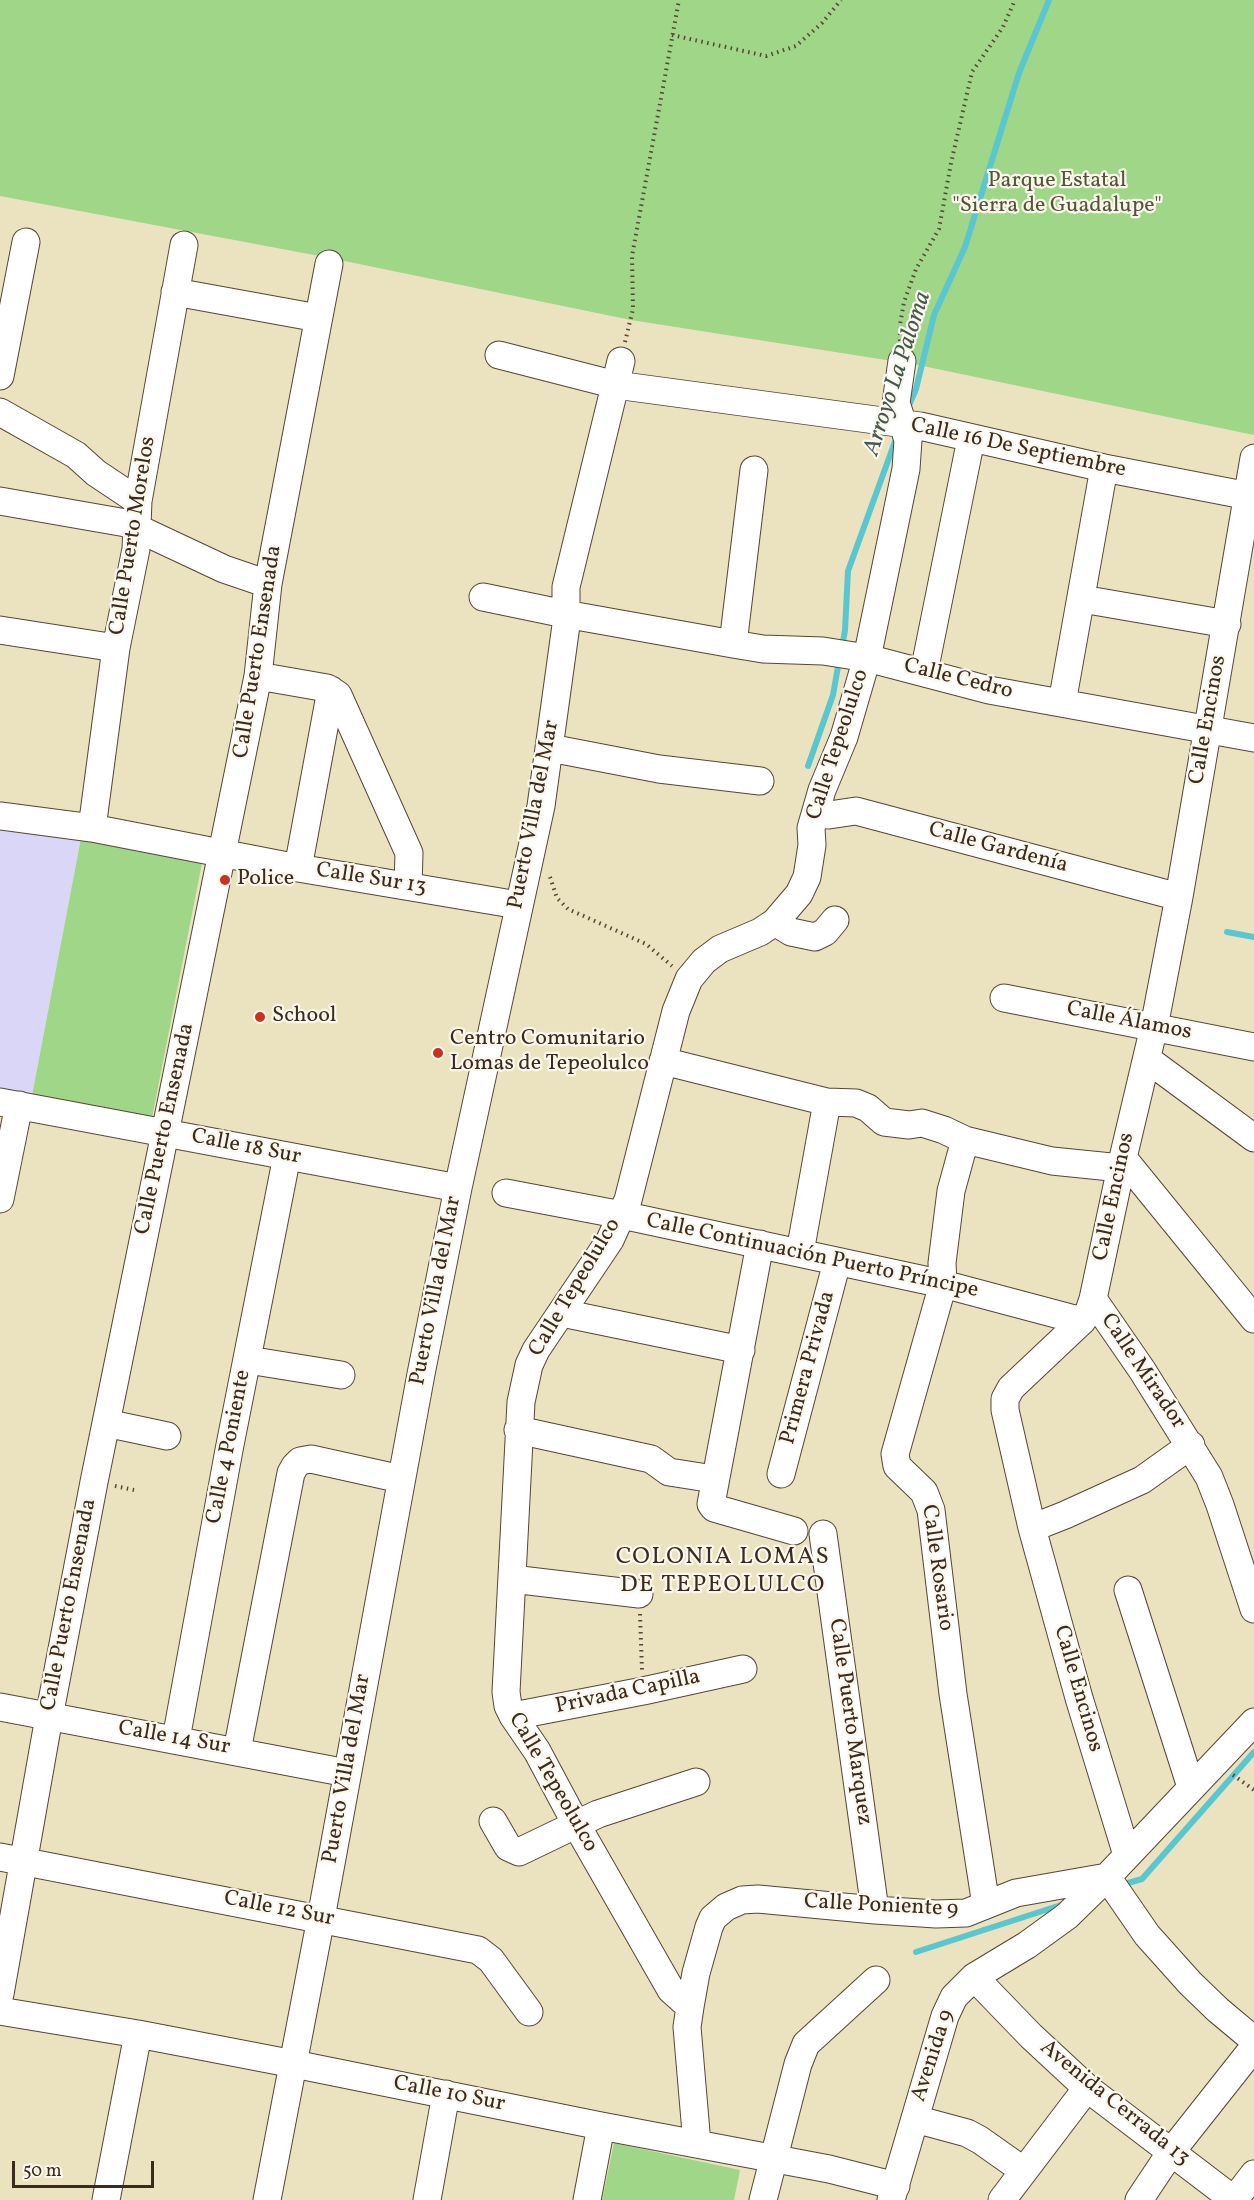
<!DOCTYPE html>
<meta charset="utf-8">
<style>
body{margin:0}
#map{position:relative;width:1254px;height:2200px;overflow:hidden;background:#ebe2c0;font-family:Vollkorn,serif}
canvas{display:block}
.scale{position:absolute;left:12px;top:2161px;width:142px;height:27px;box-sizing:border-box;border:3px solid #3b2a1e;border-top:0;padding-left:8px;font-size:18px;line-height:21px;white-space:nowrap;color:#3b2a1e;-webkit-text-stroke:4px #fbf7ec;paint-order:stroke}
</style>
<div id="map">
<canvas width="1254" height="2200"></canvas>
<div class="scale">50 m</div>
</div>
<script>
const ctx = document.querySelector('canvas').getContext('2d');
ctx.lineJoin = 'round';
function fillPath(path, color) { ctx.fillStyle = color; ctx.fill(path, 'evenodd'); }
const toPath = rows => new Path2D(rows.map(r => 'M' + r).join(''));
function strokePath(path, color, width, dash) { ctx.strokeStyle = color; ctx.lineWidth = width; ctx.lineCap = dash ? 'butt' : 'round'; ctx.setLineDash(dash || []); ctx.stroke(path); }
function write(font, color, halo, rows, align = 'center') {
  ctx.font = font + ' Vollkorn,serif'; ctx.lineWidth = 4.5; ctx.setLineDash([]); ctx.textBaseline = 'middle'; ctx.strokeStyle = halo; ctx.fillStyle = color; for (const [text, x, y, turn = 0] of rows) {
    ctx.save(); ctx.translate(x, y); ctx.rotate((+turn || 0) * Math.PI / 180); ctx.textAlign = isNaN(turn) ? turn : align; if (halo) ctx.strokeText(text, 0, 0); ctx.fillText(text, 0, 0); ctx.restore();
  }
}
const built = toPath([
 [0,817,82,833,31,1101,0,1095]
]);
const green = toPath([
 [0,0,1254,0,1254,435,918,365,631,320,330,258,0,196],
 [82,833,203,858,150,1128,31,1101],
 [614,2143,740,2170,734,2200,602,2200]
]);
const stream = toPath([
 [907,410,916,389,934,315,965,247,1019,73,1049,0],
 [842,648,845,630,848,571,897,436],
 [808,766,833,695,839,661],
 [1227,932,1254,937],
 [1121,1885,1142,1879,1254,1752],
 [916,1952,1061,1905]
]);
const path = toPath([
 [672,35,766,56,796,46,822,23,841,0],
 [900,341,900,325,904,302,916,269,939,229,951,163,972,72,1003,27,1015,0],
 [625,342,633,309,632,256,679,0],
 [550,877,557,898,568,909,646,944,672,966],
 [115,1486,134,1490],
 [640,1614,642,1670],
 [1233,1775,1254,1790]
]);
const minor = toPath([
 [175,292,318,318],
 [499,355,616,385,920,426,1104,468,1254,497],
 [0,376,26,242],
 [0,412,76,455,96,473,138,501],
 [0,501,126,523,224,569,268,584],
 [483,597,565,614,733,644,763,649,823,651,867,658,989,690,1254,738],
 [1082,599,1227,624],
 [0,630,116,648],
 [733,644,754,470],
 [924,672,971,439],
 [258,676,327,688,338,695,409,853,408,886],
 [1062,703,1104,468],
 [550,748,659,769,760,781],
 [816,811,829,815,856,811,1179,897],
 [0,816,92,828,298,868,518,905],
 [92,828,116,648,136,549,138,501,184,245],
 [298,868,331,690],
 [775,922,791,932,815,937,825,932,835,920],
 [1004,998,1254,1047],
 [1147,1059,1254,1138],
 [663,1061,827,1102,856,1103,868,1108,884,1122,909,1125,922,1123,944,1130,965,1140,1052,1161,1121,1168],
 [0,1102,458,1188],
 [965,1140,951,1191,942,1263,943,1284,895,1454,897,1466,924,1492,931,1510,953,1694,986,1905],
 [1123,1158,1254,1319],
 [506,1193,622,1215,943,1284,1082,1321],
 [0,1199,19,1105],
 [760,1244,711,1504,714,1508,794,1531],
 [800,1252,827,1102],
 [1093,1299,1142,1370,1209,1477,1220,1505,1254,1609],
 [562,1313,741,1350],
 [248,1360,341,1375],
 [106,1423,167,1436],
 [518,1430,651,1459,669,1472,714,1479],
 [781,1474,837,1262],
 [1032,1528,1065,1515,1142,1480,1191,1445],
 [823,1534,875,1910],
 [512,1579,639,1594],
 [1128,1590,1191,1787],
 [0,1707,347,1773],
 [513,1716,643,1691,743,1669],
 [176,1739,229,1450,287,1156],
 [237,1751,291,1473,295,1466,300,1461,311,1459,401,1479],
 [493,1821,508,1847,519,1852,598,1814,696,1782],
 [1127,1855,1079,1698,1032,1528,1005,1410,1005,1399,1011,1388,1082,1321,1089,1311,1093,1299,1123,1158,1154,1027,1179,897,1254,458],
 [0,1857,478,1950,491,1960,529,2012],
 [974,1977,1031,2036,1087,2088,1234,2200],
 [0,1994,49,1717,94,1482,258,676,268,584,329,264],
 [690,2007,696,1973,709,1927,713,1918,726,1907,742,1900,758,1899,875,1910,936,1914,966,1913,1016,1893,1107,1877,1254,1722],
 [0,2011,138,2034,294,2064,601,2126,829,2169,896,2186],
 [915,2119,967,2133,980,2140,1024,2171],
 [697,2144,687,2027,690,2007,671,1990,576,1824,537,1751,513,1716,508,1706,506,1692,521,1402,529,1365,536,1350,610,1240,628,1200,676,1011,689,979,704,961,720,949,760,932,775,922,799,894,807,877,812,845,811,828,822,790,844,737,867,658,906,469,908,440,896,403,902,361],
 [106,2200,138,2034],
 [267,2200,321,1918,421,1374,458,1188,541,806,566,625,566,587,621,361],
 [427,2200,446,2094],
 [587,2200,601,2126],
 [763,2200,798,2064,806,2044,876,1980],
 [891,2200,945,2016,954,1997,974,1977,1027,1945,1067,1916,1107,1877,1147,1935,1190,1983,1218,2010,1254,2040],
 [1002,2200,1087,2088],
 [1139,2200,1171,2152,1254,2047],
 [1234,2200,1254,2174]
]);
const markers = [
 [225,880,6,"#c8321e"],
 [260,1017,6,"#c8321e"],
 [438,1053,6,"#c8321e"]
];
const parkNames = [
 ["Parque Estatal",1057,182],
 ["\"Sierra de Guadalupe\"",1057,207]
];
const streetNames = [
 ["Calle 16 De Septiembre",1018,449,12],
 ["Calle Puerto Morelos",134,536,-81],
 ["Calle Puerto Ensenada",259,652,-81],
 ["Calle Cedro",958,680,14],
 ["Calle Encinos",1209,720,-80],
 ["Calle Tepeolulco",839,745,-72],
 ["Puerto Villa del Mar",535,815,-79],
 ["Calle Gardenía",998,849,15],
 ["Calle Sur 13",371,880,9],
 ["Calle Álamos",1129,1022,11],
 ["Calle Puerto Ensenada",166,1129,-78],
 ["Calle 18 Sur",246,1148,11],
 ["Calle Encinos",1115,1197,-78],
 ["Calle Continuación Puerto Príncipe",812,1257,12],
 ["Calle Tepeolulco",576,1288,-59],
 ["Puerto Villa del Mar",437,1291,-79],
 ["Primera Privada",809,1368,-75],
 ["Calle Mirador",1142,1372,56],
 ["Calle 4 Poniente",230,1447,-79],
 ["Calle Rosario",936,1568,82],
 ["Calle Puerto Ensenada",70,1605,-79],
 ["Calle Encinos",1077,1689,74],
 ["Privada Capilla",628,1693,-12],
 ["Calle Puerto Marquez",849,1722,82],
 ["Calle 14 Sur",174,1739,10],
 ["Puerto Villa del Mar",348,1769,-80],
 ["Calle Tepeolulco",552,1783,60],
 ["Calle Poniente 9",881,1907,3],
 ["Calle 12 Sur",279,1910,11],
 ["Avenida 9",934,2056,-72],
 ["Calle 10 Sur",449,2095,11],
 ["Avenida Cerrada 13",1114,2104,39]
];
const poiNames = [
 ["Police",237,880],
 ["School",272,1017],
 ["Centro Comunitario",450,1040],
 ["Lomas de Tepeolulco",450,1065]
];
const waterNames = [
 ["Arroyo La Paloma",899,374,-72]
];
const neighbourhoodNames = [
 ["COLONIA LOMAS",723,1559],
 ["DE TEPEOLULCO",723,1587]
];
fillPath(built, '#dad6f7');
fillPath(green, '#9fd688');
strokePath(stream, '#5ac7d0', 6);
strokePath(minor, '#554636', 29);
strokePath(path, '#554636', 4, [1.5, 4.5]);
strokePath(minor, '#fff', 27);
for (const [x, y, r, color] of markers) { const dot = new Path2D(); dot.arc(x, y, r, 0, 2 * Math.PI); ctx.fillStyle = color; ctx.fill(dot); strokePath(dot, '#fbf7ec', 2); }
write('22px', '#545538', '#fbf7ec', parkNames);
write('22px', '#3b2a1e', '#fbf7ec', streetNames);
write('22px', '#3b2a1e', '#fbf7ec', poiNames, 'left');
write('italic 24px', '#445953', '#fbf7ec', waterNames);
ctx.letterSpacing = '1.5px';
write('24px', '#3b2a1e', '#fbf7ec', neighbourhoodNames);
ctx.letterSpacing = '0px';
</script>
